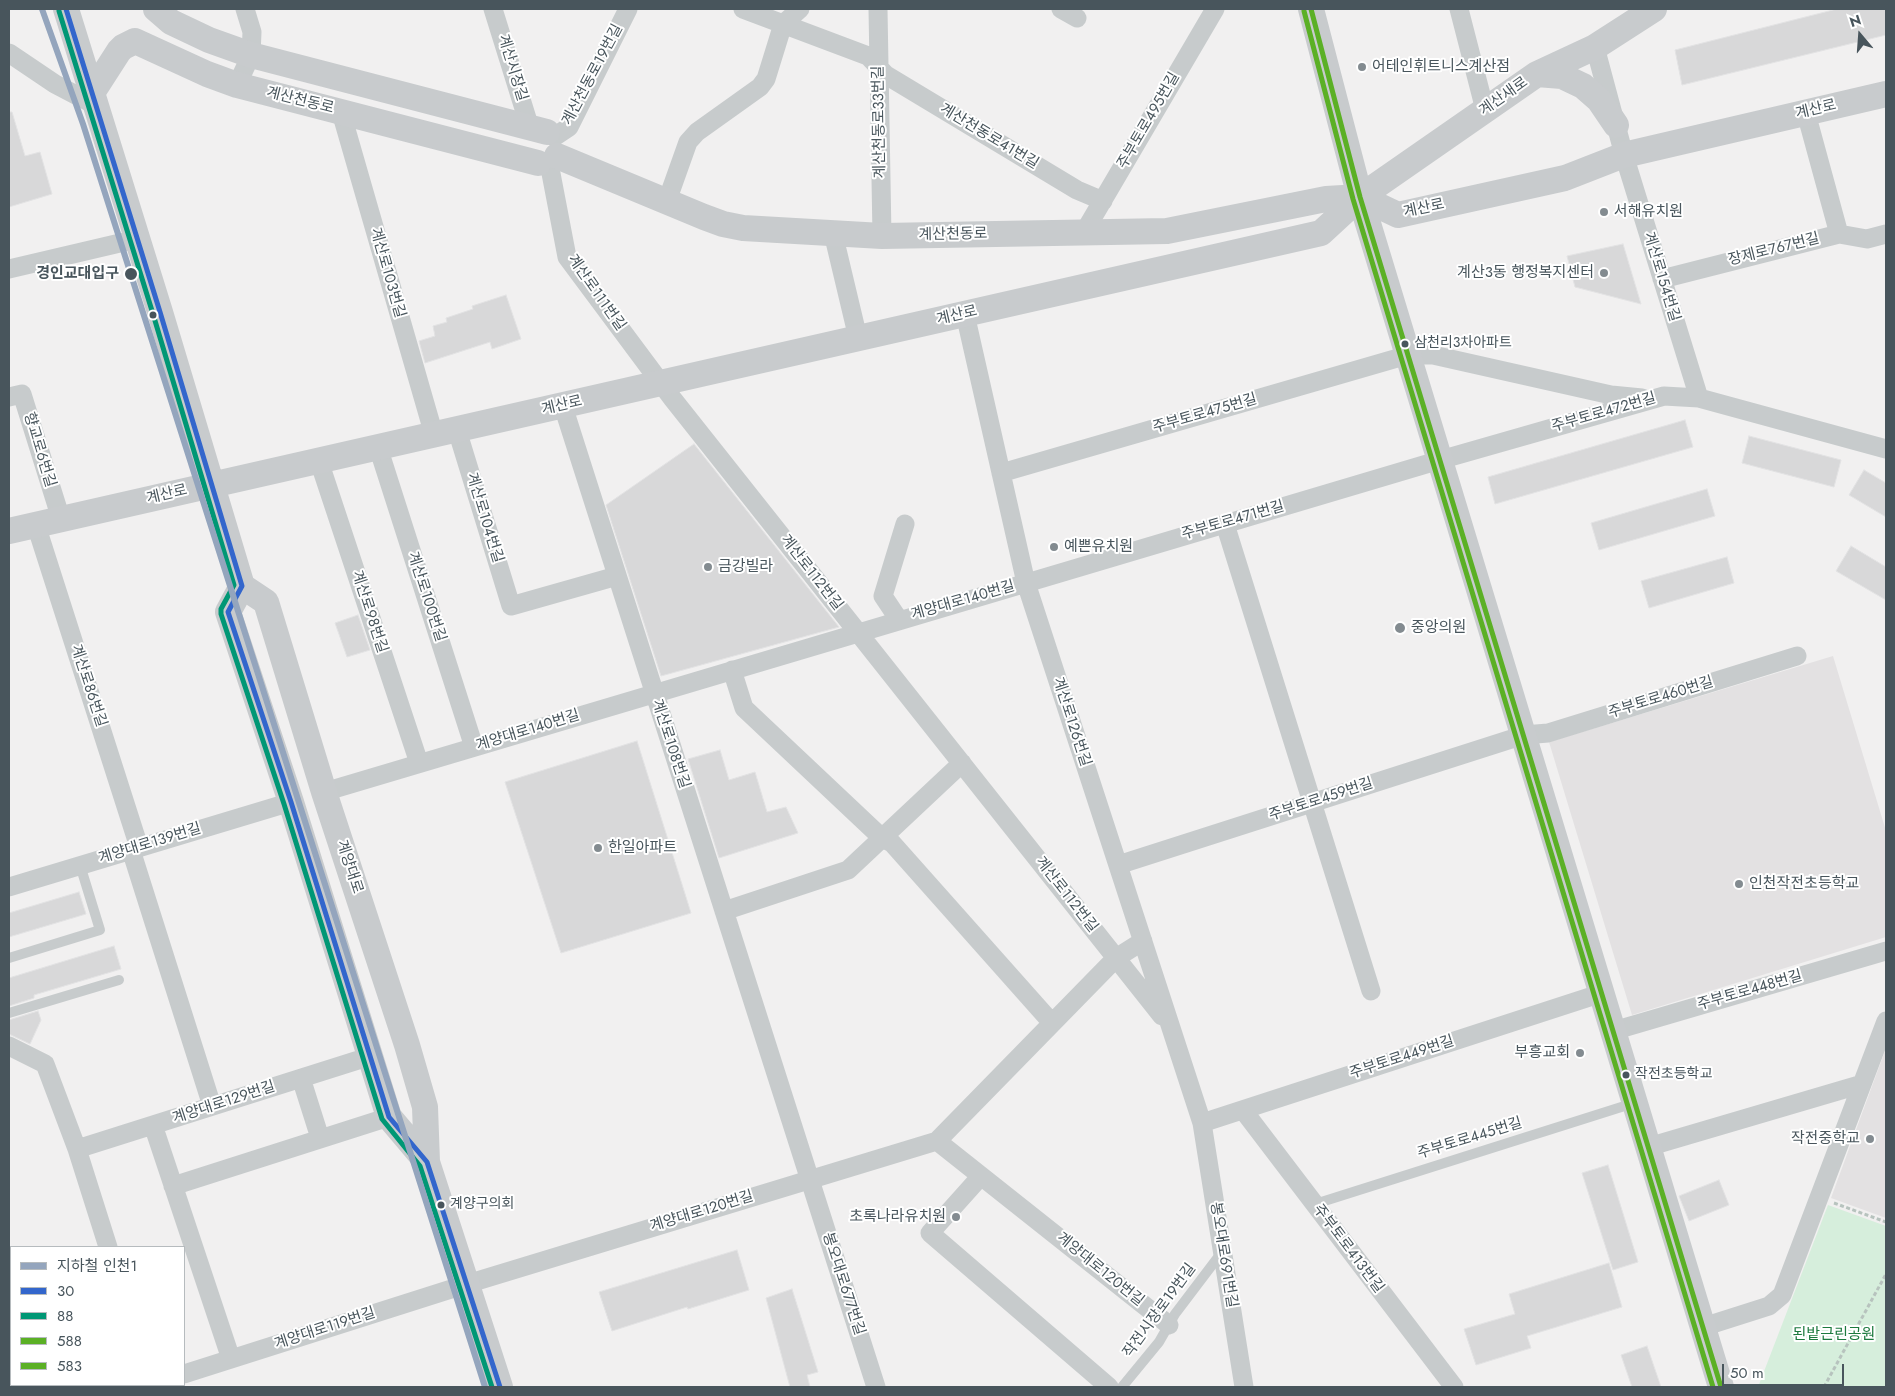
<!DOCTYPE html>
<meta charset="utf-8">
<style>
body{margin:0}
#map{position:relative;width:1895px;height:1396px;overflow:hidden;background:#f1f0f0;font-family:Jost,"Noto Sans KR",sans-serif}
canvas{display:block}
.frame{position:absolute;inset:0;border:10px solid #48555c;pointer-events:none}
.legend{position:absolute;left:10px;top:1246px;width:175px;height:140px;box-sizing:border-box;background:#fff;border:1px solid #b6bbbe;margin:0;padding:6px 9px;list-style:none;font-size:15px;color:#48555c}
.legend li{display:flex;align-items:center;gap:10px;height:25px}
.legend b{width:25px;border:1px solid #b6bbbe}
.north{position:absolute;left:1835px;top:10px;width:50px;height:50px;-webkit-text-stroke:4px #fff;paint-order:stroke;rotate:342deg;font-size:14px;font-weight:700;line-height:20px;text-align:center;color:#48555c}
.north::after{content:'';display:block;margin:auto;width:18px;height:22px;background:#48555c;clip-path:polygon(50% 0,100% 100%,50% 72%,0 100%)}
.scale{position:absolute;left:1722px;top:1364px;width:122px;height:22px;box-sizing:border-box;border:2px solid #48555c;border-top:0;padding-left:6px;font-size:15px;line-height:18px;white-space:nowrap;color:#48555c;-webkit-text-stroke:4px #fff;paint-order:stroke}
</style>
<div id="map">
<canvas width="1895" height="1396"></canvas>
<div class="frame"></div>
<ul class="legend">
<li><b style="height:6px;background:#94a5bd"></b>지하철 인천1</li>
<li><b style="height:6px;background:#36c"></b>30</li>
<li><b style="height:6px;background:#009775"></b>88</li>
<li><b style="height:6px;background:#5bb025"></b>588</li>
<li><b style="height:6px;background:#5bb025"></b>583</li>
</ul>
<div class="north">N</div>
<div class="scale">50 m</div>
</div>
<script>
const ctx = document.querySelector('canvas').getContext('2d');
ctx.lineJoin = 'round';
function fillPath(path, color) { ctx.fillStyle = color; ctx.fill(path, 'evenodd'); }
const toPath = rows => new Path2D(rows.map(r => 'M' + r).join(''));
function strokePath(path, color, width, dash) { ctx.strokeStyle = color; ctx.lineWidth = width; ctx.lineCap = dash ? 'butt' : 'round'; ctx.setLineDash(dash || []); ctx.stroke(path); }
function write(font, color, halo, rows, align = 'center') {
  ctx.font = font + ' Jost,"Noto Sans KR",sans-serif'; ctx.lineWidth = 4; ctx.setLineDash([]); ctx.textBaseline = 'middle'; ctx.strokeStyle = halo; ctx.fillStyle = color; for (const [text, x, y, turn = 0] of rows) {
    ctx.save(); ctx.translate(x, y); ctx.rotate((+turn || 0) * Math.PI / 180); ctx.textAlign = isNaN(turn) ? turn : align; if (halo) ctx.strokeText(text, 0, 0); ctx.fillText(text, 0, 0); ctx.restore();
  }
}
const education = toPath([
 [1833,656,1886,831,1886,937,1632,1015,1549,742],
 [1886,1048,1886,1218,1831,1198]
]);
const green = toPath([
 [1828,1205,1886,1226,1886,1387,1758,1387],
 [9,1270,11,1271,11,1385,148,1385,149,1387,9,1387]
]);
const building = toPath([
 [1837,9,1886,9,1886,35,1682,85,1675,50,1837,9],
 [9,112,12,112,25,156,40,152,52,194,9,207,9,112],
 [1623,244,1641,304,1575,287,1567,256,1623,244],
 [506,295,521,339,492,349,490,342,425,363,419,341,435,336,433,326,447,322,446,318,473,309,472,306,506,295],
 [1685,420,1693,447,1495,504,1488,477,1685,420],
 [1749,436,1841,460,1834,487,1742,463,1749,436],
 [694,444,839,627,661,676,606,505,694,444],
 [1864,470,1886,483,1886,517,1849,495,1864,470],
 [1707,489,1715,516,1599,550,1591,523,1707,489],
 [1851,546,1886,567,1886,600,1836,571,1851,546],
 [1727,557,1734,583,1649,608,1641,581,1727,557],
 [358,615,370,650,347,657,335,623,358,615],
 [637,741,691,913,561,953,505,782,637,741],
 [720,750,729,780,755,772,767,812,786,807,798,833,719,858,688,759,720,750],
 [79,892,86,914,9,937,9,913,79,892],
 [114,946,121,969,34,995,34,998,9,1006,9,978,114,946],
 [38,1011,41,1020,30,1044,9,1034,9,1020,38,1011],
 [1608,1165,1638,1262,1613,1270,1582,1173,1608,1165],
 [1719,1180,1729,1205,1689,1221,1679,1196,1719,1180],
 [737,1250,749,1290,688,1309,687,1307,612,1331,599,1292,737,1250],
 [1609,1263,1622,1307,1527,1336,1531,1348,1476,1365,1464,1329,1515,1314,1509,1294,1609,1263],
 [792,1289,818,1372,807,1375,810,1387,790,1387,766,1298,792,1289],
 [1647,1346,1661,1387,1632,1387,1621,1355,1647,1346]
]);
const path = toPath([
 [1834,1203,1886,1222],
 [1824,1387,1886,1274]
]);
const lane = toPath([
 [9,958,100,930,80,865],
 [9,1013,119,980],
 [1315,1204,1634,1103],
 [1122,1387,1159,1342,1175,1314,1222,1252]
]);
const street = toPath([
 [493,9,530,128],
 [743,9,868,56,886,75,1077,190,1103,201],
 [878,9,882,236],
 [1061,9,1077,18],
 [1459,9,1485,110],
 [1595,47,1624,155,1699,398],
 [9,53,55,84,95,105],
 [237,85,251,55,252,32,245,9],
 [341,112,434,435],
 [1806,113,1839,234],
 [554,137,569,127,628,9],
 [549,163,567,257,672,398,1162,1016],
 [667,201,688,142,697,132,760,87,766,79,783,24,800,9],
 [833,233,858,338],
 [1083,234,1215,9],
 [9,269,137,239],
 [1662,279,1839,234,1867,239,1886,234],
 [965,314,1026,583,1202,1123,1244,1387],
 [9,397,22,394,61,519],
 [563,406,876,1387],
 [457,430,511,606,617,576],
 [378,447,474,747],
 [319,461,419,763],
 [1001,473,1408,355,1433,355,1611,395,1642,398],
 [1225,524,1371,991],
 [36,525,139,847],
 [899,620,883,596,905,524],
 [732,670,744,708,882,838,892,843,1052,1023],
 [324,792,1440,460,1664,396,1699,398,1886,449],
 [131,850,212,1106],
 [1118,865,1524,735,1548,733,1797,656],
 [9,887,291,802],
 [724,911,848,870,962,763],
 [1613,1031,1886,951],
 [9,1046,45,1064,77,1149,108,1247],
 [301,1078,320,1138],
 [1243,1110,1454,1387],
 [1202,1123,1602,993],
 [153,1125,231,1359],
 [937,1141,1169,1325],
 [1648,1147,1862,1084],
 [77,1149,371,1056],
 [981,1176,930,1233,1109,1387],
 [173,1186,389,1117],
 [1703,1327,1769,1306,1782,1295,1886,1021],
 [184,1374,467,1284,937,1141,1116,958,1143,941],
 [152,1385,153,1387]
]);
const secondary = toPath([
 [66,9,160,312,242,586,266,602,324,792,407,1045,425,1107,427,1162,500,1387],
 [156,9,171,22,209,40,251,55,547,132],
 [1311,9,1360,197,1721,1387],
 [1537,74,1562,76,1583,86,1599,100,1616,125],
 [92,93,119,51,123,47,135,41,207,74,237,85,538,163],
 [557,156,704,217,723,224,743,228,882,236,1167,231,1326,199,1360,197,1398,215,1565,178,1624,155,1886,94],
 [9,531,1321,233,1360,197,1537,74,1595,47,1654,9],
 [242,586,228,612,291,802,389,1117,427,1162]
]);
const bus1 = toPath([
 [66,9,160,312,242,586,228,612,291,802,389,1117,427,1162,500,1387]
]);
const bus2 = toPath([
 [59,11,153,314,234,585,221,609,221,614,284,804,382,1119,420,1166,492,1387]
]);
const bus3 = toPath([
 [1311,9,1360,197,1721,1387]
]);
const bus4 = toPath([
 [1304,11,1353,199,1713,1387]
]);
const metro1 = toPath([
 [42,9,83,124,485,1387]
]);
const markers = [
 [1362,67,5,"#838b90"],
 [1604,212,5,"#838b90"],
 [1604,273,5,"#838b90"],
 [131,274,7,"#48555c"],
 [153,315,4.5,"#48555c"],
 [1405,344,4.5,"#48555c"],
 [1054,547,5,"#838b90"],
 [708,567,5,"#838b90"],
 [1400,628,6,"#838b90"],
 [598,848,5,"#838b90"],
 [1739,884,5,"#838b90"],
 [1580,1053,5,"#838b90"],
 [1626,1075,4.5,"#48555c"],
 [1870,1139,5,"#838b90"],
 [441,1205,4.5,"#48555c"],
 [956,1217,5,"#838b90"]
];
const busNames = [
 ["삼천리3차아파트",1414,344],
 ["작전초등학교",1635,1075],
 ["계양구의회",450,1205]
];
const poiNames = [
 ["어테인휘트니스계산점",1372,67],
 ["서해유치원",1614,212],
 ["계산3동 행정복지센터",1594,273,"right"],
 ["예쁜유치원",1064,547],
 ["금강빌라",718,567],
 ["중앙의원",1411,628],
 ["한일아파트",608,848],
 ["인천작전초등학교",1749,884],
 ["부흥교회",1570,1053,"right"],
 ["작전중학교",1860,1139,"right"],
 ["초록나라유치원",946,1217,"right"]
];
const streetNames = [
 ["계산시장길",512,68,73],
 ["계산천동로19번길",593,75,-62],
 ["계산새로",1504,97,-35],
 ["계산천동로",300,101,14],
 ["계산로",1816,110,-13],
 ["주부토로495번길",1149,121,-60],
 ["계산천동로33번길",880,122,-91],
 ["계산천동로41번길",989,137,31],
 ["계산로",1424,209,-12],
 ["계산천동로",953,235,-1],
 ["장제로767번길",1774,250,-14],
 ["계산로103번길",387,273,74],
 ["계산로154번길",1661,277,73],
 ["계산로111번길",596,293,55],
 ["계산로",957,316,-13],
 ["계산로",562,406,-13],
 ["주부토로472번길",1604,413,-16],
 ["주부토로475번길",1205,414,-16],
 ["향교로6번길",39,450,73],
 ["계산로",167,495,-13],
 ["계산로104번길",484,518,73],
 ["주부토로471번길",1233,521,-16],
 ["계산로112번길",811,573,52],
 ["계산로100번길",426,597,72],
 ["계양대로140번길",963,601,-16],
 ["계산로98번길",369,612,72],
 ["계산로86번길",88,686,72],
 ["주부토로460번길",1661,698,-17],
 ["계산로126번길",1071,722,72],
 ["계양대로140번길",528,731,-17],
 ["계산로108번길",670,744,72],
 ["주부토로459번길",1321,800,-18],
 ["계양대로139번길",150,844,-17],
 ["계양대로",349,867,72],
 ["계산로112번길",1066,895,52],
 ["주부토로448번길",1750,991,-16],
 ["주부토로449번길",1402,1058,-18],
 ["계양대로129번길",224,1103,-18],
 ["주부토로445번길",1470,1139,-17],
 ["계양대로120번길",702,1212,-17],
 ["주부토로413번길",1348,1249,53],
 ["봉오대로691번길",1223,1255,81],
 ["계양대로120번길",1100,1270,39],
 ["봉오대로677번길",843,1284,72],
 ["작전시장로19번길",1160,1311,-54],
 ["계양대로119번길",325,1329,-18]
];
const stopNames = [
 ["경인교대입구",119,274]
];
const parkNames = [
 ["된밭근린공원",1834,1335]
];
fillPath(education, '#e3e1e2');
fillPath(green, '#d6eedc');
fillPath(building, '#d8d8d9');
strokePath(building, '#e2e2e3', 1);
strokePath(path, '#b7c3be', 3, [4, 2.5]);
strokePath(lane, '#c7cbcc', 10);
strokePath(street, '#c7cbcc', 19);
strokePath(secondary, '#c8cbcd', 26);
strokePath(bus1, '#36c', 5);
strokePath(bus2, '#009775', 5);
strokePath(bus3, '#5bb025', 5);
strokePath(bus4, '#5bb025', 5);
strokePath(metro1, '#94a5bd', 6);
for (const [x, y, r, color] of markers) { const dot = new Path2D(); dot.arc(x, y, r, 0, 2 * Math.PI); ctx.fillStyle = color; ctx.fill(dot); strokePath(dot, '#fff', 2); }
write('14px', '#48555c', '#fff', busNames, 'left');
write('15px', '#48555c', '#fff', poiNames, 'left');
write('15px', '#48555c', '#fff', streetNames);
write('bold 15px', '#48555c', '#fff', stopNames, 'right');
write('15px', '#1c7a3e', '#fff', parkNames);
</script>
